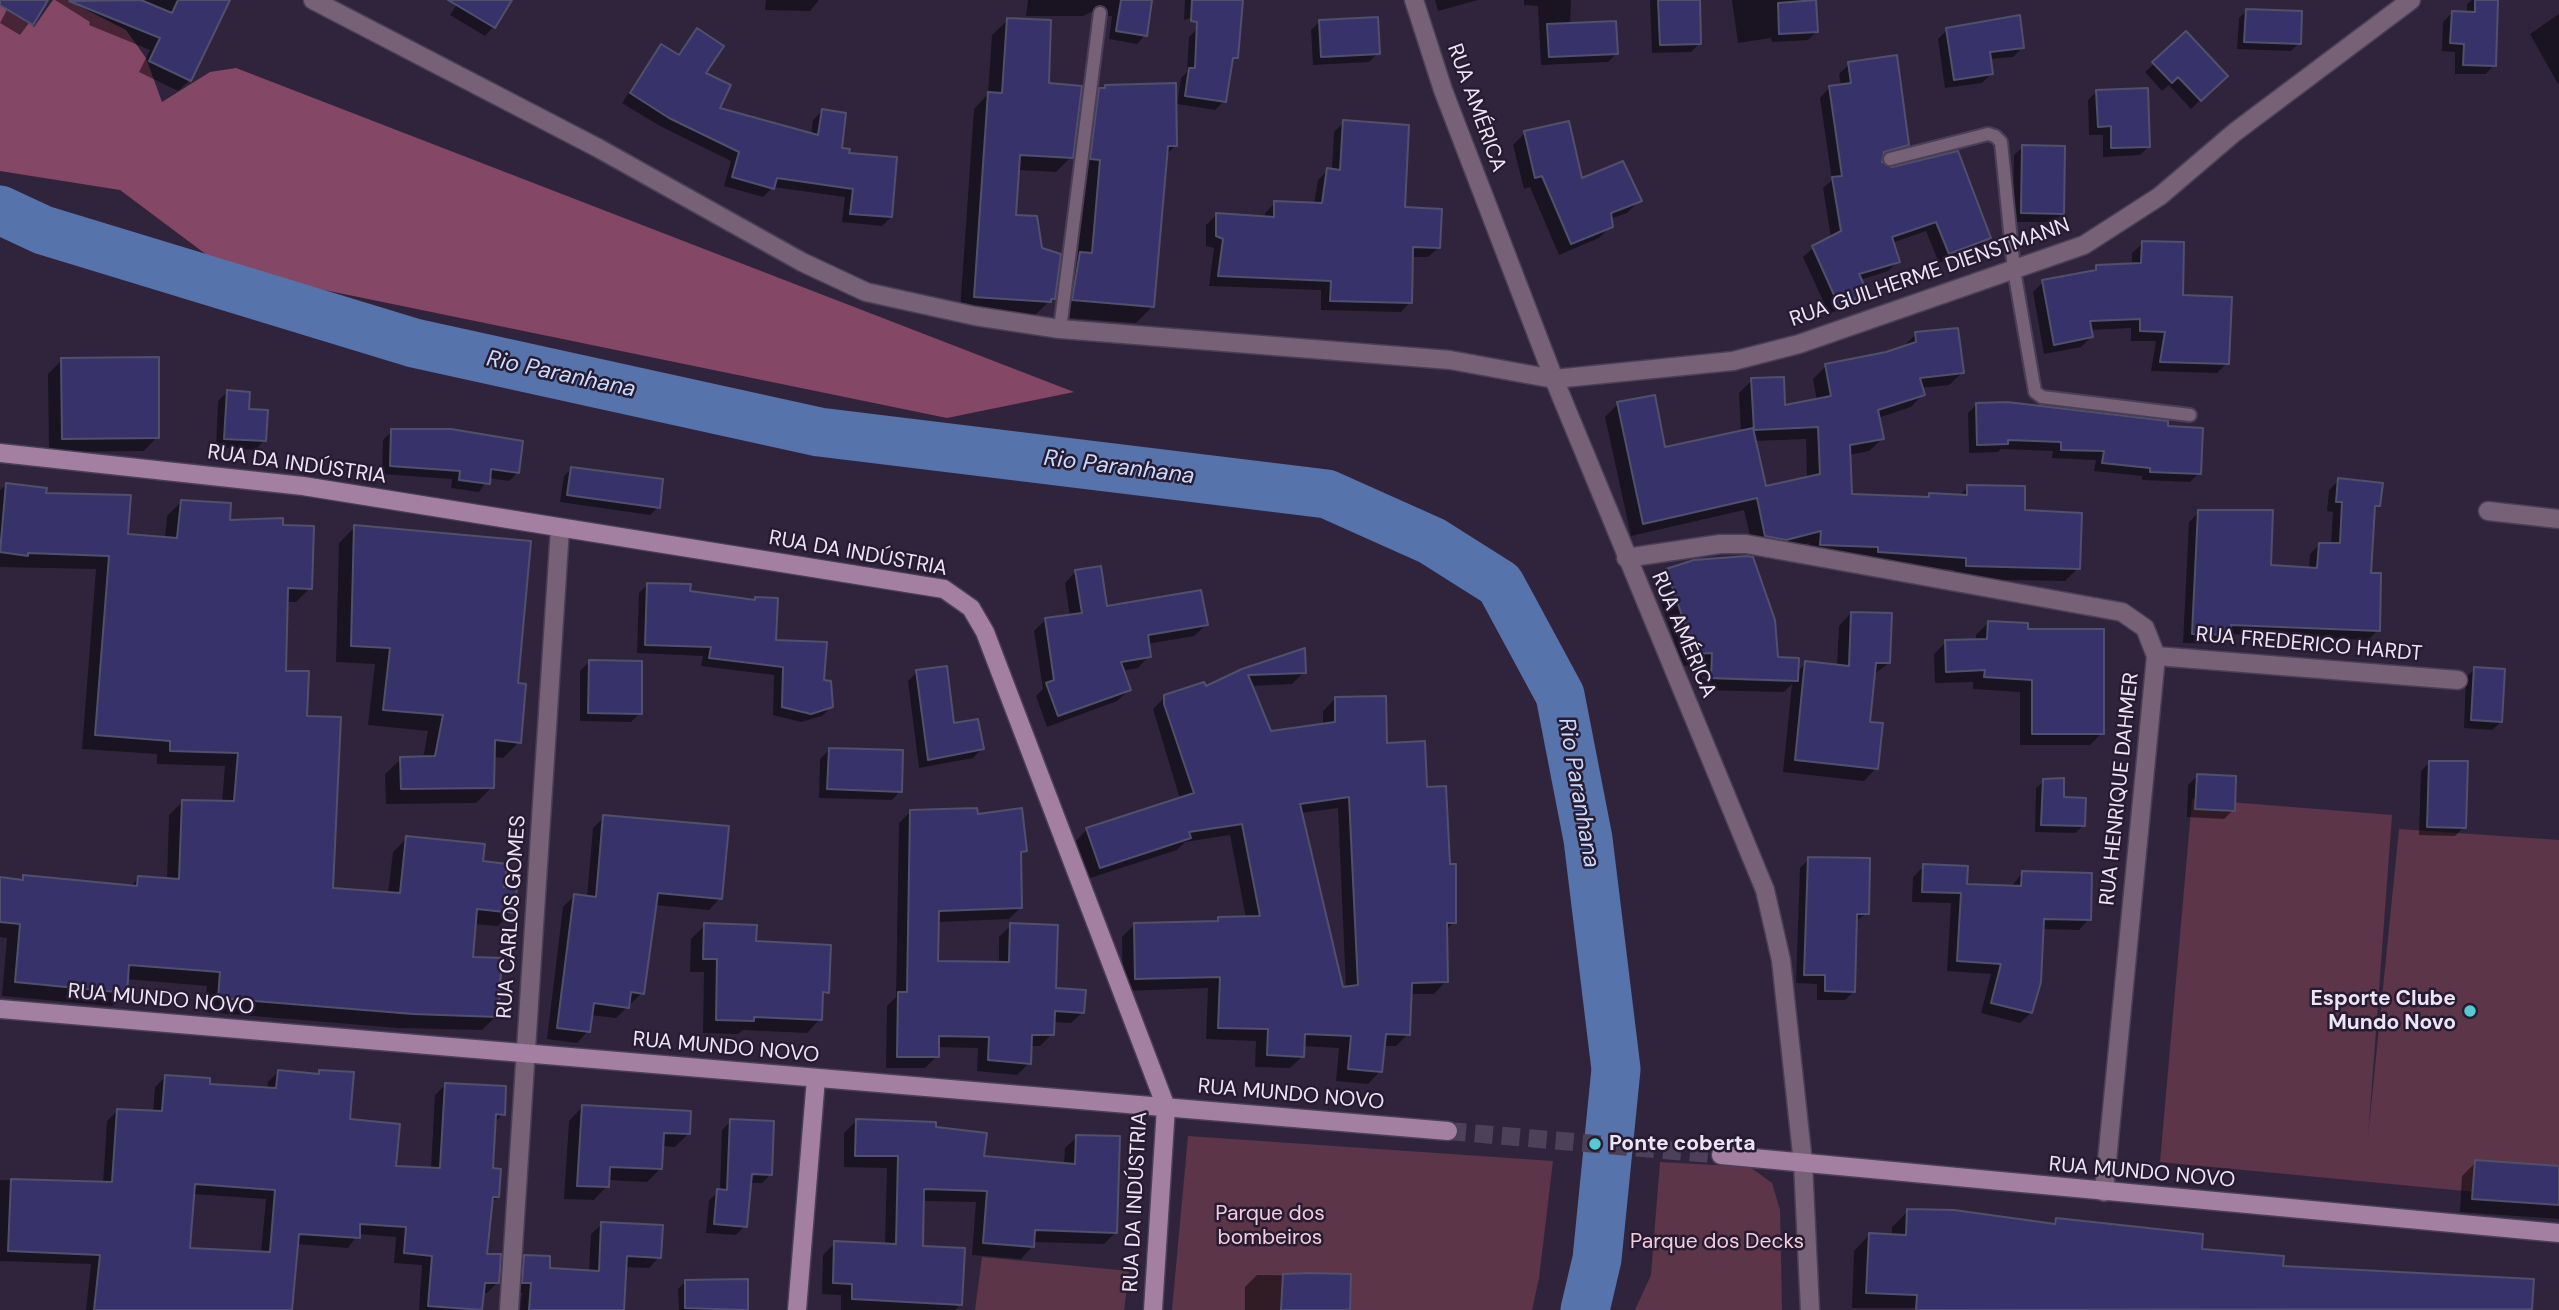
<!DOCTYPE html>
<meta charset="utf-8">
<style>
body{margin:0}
canvas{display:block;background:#30243d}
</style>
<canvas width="2559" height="1310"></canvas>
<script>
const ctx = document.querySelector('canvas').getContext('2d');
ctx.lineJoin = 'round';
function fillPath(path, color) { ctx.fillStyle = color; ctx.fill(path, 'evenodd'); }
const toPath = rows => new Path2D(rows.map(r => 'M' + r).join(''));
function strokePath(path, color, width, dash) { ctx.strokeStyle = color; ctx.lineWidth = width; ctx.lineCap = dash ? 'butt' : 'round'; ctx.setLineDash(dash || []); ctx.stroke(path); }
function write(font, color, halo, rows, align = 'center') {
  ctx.font = font + ' "DM Sans",sans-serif'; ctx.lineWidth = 5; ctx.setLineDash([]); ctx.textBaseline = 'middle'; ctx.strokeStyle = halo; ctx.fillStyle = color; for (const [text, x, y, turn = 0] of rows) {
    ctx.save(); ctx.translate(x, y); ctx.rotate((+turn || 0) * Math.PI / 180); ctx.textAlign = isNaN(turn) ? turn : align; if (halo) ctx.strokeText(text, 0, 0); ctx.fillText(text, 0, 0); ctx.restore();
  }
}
const green = toPath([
 [2192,799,2392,815,2368,1137,2399,829,2559,840,2559,1200,2160,1162],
 [1188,1136,1553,1161,1539,1278,1532,1310,1172,1310],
 [1660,1162,1750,1167,1772,1183,1780,1210,1782,1310,1635,1310,1651,1275],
 [982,1257,1129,1271,1124,1310,975,1310]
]);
const forest = toPath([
 [0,0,34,27,53,0,67,0,126,30,146,58,162,102,210,72,236,68,1074,392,947,418,227,270,120,190,0,171]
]);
const shadow = toPath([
 [12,0,46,0,20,35,0,23],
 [55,0,228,0,190,80,178,91,139,72,150,50,89,25,90,22],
 [460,0,506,0,493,27,485,36,450,15],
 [766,0,819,0,810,11,765,10],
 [1028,0,1150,0,1145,35,1137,44,1109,39,1112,16,1098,16,1091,12,1083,16,1026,16],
 [1185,0,1229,0,1221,9,1184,20],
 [1435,0,1478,0,1438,11],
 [1524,0,1571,0,1570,25,1616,54,1608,62,1541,65,1538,6,1524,5],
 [1650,0,1698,0,1700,43,1691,52,1652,53],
 [1732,0,1815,0,1817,31,1808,40,1772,42,1771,38,1738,43],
 [2472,0,2496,0,2494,65,2486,74,2455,74,2455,52,2442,51,2443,22,2452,13,2467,13,2467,4],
 [2247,10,2299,43,2291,51,2237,49,2239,18],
 [2559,14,2559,84,2558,84,2530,34],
 [1008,20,1047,85,1071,157,1056,172,1017,170,1014,216,1053,298,1034,316,960,311,974,109,988,94,992,35],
 [1320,21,1378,53,1369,62,1313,65,1311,30],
 [1198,28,1236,57,1230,63,1224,101,1215,110,1177,104,1181,78,1187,72,1189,37],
 [1947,30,2022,48,2013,57,1989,59,1991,74,1982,83,1945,88,1938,39],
 [697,31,703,73,717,109,811,135,813,120,822,111,840,150,847,155,891,217,882,226,842,222,845,197,773,187,763,197,724,186,731,161,660,126,622,103,661,46,677,56],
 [2186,34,2225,76,2191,109,2169,85,2162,91,2145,72],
 [1849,64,1908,144,1898,154,1880,159,1883,167,1989,237,1979,247,1939,263,1926,231,1892,243,1898,261,1888,271,1860,280,1866,292,1856,302,1829,314,1803,257,1813,248,1831,238,1823,188,1832,180,1820,98,1829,88,1841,86,1839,74],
 [1105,86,1176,145,1166,155,1153,306,1136,323,1057,317,1064,271,1077,258,1084,176,1083,106],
 [2097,91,2149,146,2140,155,2103,157,2103,135,2089,135,2088,100],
 [1344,122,1403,208,1438,248,1428,257,1411,257,1410,302,1401,312,1321,310,1321,290,1209,286,1214,248,1206,246,1206,225,1216,215,1265,218,1265,213,1275,203,1314,204,1318,180,1328,170,1332,170,1334,132],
 [1525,133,1581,180,1639,201,1627,213,1610,219,1611,226,1599,238,1559,255,1530,187,1524,189,1513,145],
 [2023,147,2062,214,2054,222,2013,222,2014,155],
 [2143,243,2227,363,2217,373,2151,371,2156,341,2131,341,2131,328,2090,330,2091,337,2081,347,2044,354,2033,292,2043,282,2090,273,2096,267,2132,265,2132,253],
 [1916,334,1962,373,1949,385,1921,388,1923,394,1911,407,1878,418,1882,439,1869,451,1849,455,1851,495,1926,498,1930,495,1959,496,1968,487,2023,512,2078,568,2065,581,1954,579,1954,570,1808,557,1809,543,1772,552,1753,548,1744,510,1631,536,1605,417,1618,404,1664,449,1741,432,1739,393,1752,380,1784,407,1817,401,1813,379,1826,366,1886,354,1903,347],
 [1806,439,1807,478,1764,488,1754,441],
 [62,360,157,437,144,451,49,452,48,374],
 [227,392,248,410,264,441,255,450,216,447,218,401],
 [1976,405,2165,428,2199,473,2190,482,2142,480,2142,476,2094,471,2096,460,2052,458,2053,451,2001,449,1998,452,1969,453,1968,413],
 [392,431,518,472,509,481,488,478,479,492,451,488,452,479,382,474,383,440],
 [571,469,658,507,650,515,560,502,564,476],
 [2339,480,2379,505,2372,512,2369,574,2378,630,2368,640,2229,634,2219,644,2183,643,2189,522,2199,512,2269,567,2309,569,2310,554,2320,544,2331,545,2333,512,2327,511,2329,490],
 [6,485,44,494,127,535,165,539,167,516,181,502,228,521,281,526,310,588,296,602,286,602,284,672,306,717,331,890,388,894,393,852,407,838,481,863,503,888,512,912,498,926,474,924,471,958,496,1016,482,1030,398,1028,205,1012,207,986,126,979,125,992,112,1006,2,996,7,938,0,937,0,879,19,881,24,876,130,887,139,878,167,880,169,815,183,801,222,802,225,766,157,764,157,754,82,749,96,569,0,567,0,490],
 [355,527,516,684,519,742,503,758,493,757,492,787,476,803,386,804,385,774,401,759,423,758,428,731,368,725,375,664,336,662,339,543],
 [1076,571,1106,608,1206,625,1194,636,1147,644,1149,656,1138,668,1122,671,1129,690,1117,701,1047,727,1036,696,1043,689,1034,631,1045,620,1070,616,1065,583],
 [1667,571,1776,659,1797,672,1806,663,1837,666,1839,626,1851,613,1889,663,1873,675,1868,724,1876,768,1864,781,1783,772,1792,684,1784,692,1699,690,1700,665,1683,666,1654,583],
 [1702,676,1787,678,1787,682,1702,679],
 [648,584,689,593,753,601,756,599,774,642,822,681,831,707,822,716,801,722,773,715,774,675,701,666,703,656,637,653,639,593],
 [1988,623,2026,631,2102,733,2090,745,2020,745,2020,692,1973,689,1973,682,1935,683,1934,654,1946,642,1976,641,1976,635],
 [589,662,640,713,631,722,580,721,580,671],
 [2475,669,2501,722,2492,730,2464,728,2466,677],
 [1243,671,1304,672,1292,684,1251,686,1269,733,1323,725,1323,711,1335,699,1386,745,1425,789,1454,922,1446,930,1446,981,1434,994,1410,994,1408,1034,1396,1046,1383,1046,1380,1071,1368,1084,1336,1081,1339,1048,1303,1046,1303,1056,1290,1068,1255,1067,1256,1041,1206,1039,1208,988,1123,991,1122,937,1134,925,1215,923,1218,919,1246,918,1230,835,1185,842,1177,850,1087,879,1075,842,1087,829,1180,799,1153,709,1165,697,1205,688],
 [1338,808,1346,989,1342,989,1301,813],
 [917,672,953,725,982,749,973,758,919,768,908,681],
 [829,750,900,791,892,800,819,798,820,759],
 [2430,762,2464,827,2455,836,2419,835,2421,771],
 [2197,776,2233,810,2224,819,2187,817,2188,785],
 [2044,781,2083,826,2075,833,2035,832,2036,788],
 [911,811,976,816,1025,850,1019,856,1021,907,1009,919,937,922,936,963,999,964,999,937,1011,925,1054,990,1083,1012,1071,1023,1053,1022,1052,1034,1040,1046,1030,1046,1029,1063,1017,1075,977,1071,978,1048,937,1047,937,1056,925,1068,886,1068,887,1006,896,997,899,823],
 [604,817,720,898,709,910,655,905,642,993,616,1018,590,1015,588,1031,577,1043,547,1039,563,907,574,896,587,898,593,828],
 [1809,859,1867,913,1855,922,1854,991,1845,1000,1817,1000,1817,984,1796,983,1800,868],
 [1924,866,1965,886,2011,887,2022,873,2089,919,2079,930,2042,929,2031,1013,2020,1023,1981,1013,1991,974,1947,971,1951,903,1912,902,1913,877],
 [705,925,754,943,827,992,821,997,820,1019,807,1033,743,1030,738,1034,703,1033,704,972,690,972,691,939],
 [279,1071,316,1075,320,1071,349,1121,394,1168,431,1169,435,1095,445,1085,503,1114,494,1123,491,1170,498,1197,490,1204,486,1256,498,1282,487,1293,482,1293,481,1310,419,1310,422,1265,394,1263,396,1237,358,1234,348,1248,296,1244,291,1310,86,1310,91,1264,0,1261,0,1180,103,1184,107,1121,117,1111,153,1113,155,1087,166,1076,208,1085,267,1090,268,1082],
 [192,1194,266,1199,261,1253,188,1250],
 [582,1107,689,1133,675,1147,662,1146,660,1169,647,1182,608,1180,607,1186,594,1200,564,1199,569,1121],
 [731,1121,771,1174,762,1183,749,1183,745,1226,736,1235,706,1233,709,1200,720,1191,722,1130],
 [856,1121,934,1129,982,1158,1064,1165,1065,1148,1077,1137,1116,1232,1104,1244,1033,1242,1032,1247,1021,1259,972,1255,976,1202,922,1201,921,1247,960,1305,955,1310,841,1310,841,1295,822,1294,823,1255,835,1243,885,1245,887,1168,844,1167,844,1133],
 [2476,1162,2559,1167,2559,1219,2460,1212,2462,1176],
 [1908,1211,2051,1225,2056,1219,2281,1268,2531,1308,1852,1308,1854,1251,1869,1235,1892,1236,1892,1227],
 [602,1224,659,1257,649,1268,624,1267,622,1310,520,1310,522,1293,513,1293,514,1268,525,1257,548,1270,589,1272,591,1234],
 [1257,1275,1349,1276,1348,1310,1245,1310,1245,1287],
 [746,1281,746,1310,679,1310,678,1289,685,1282]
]);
const river = toPath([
 [0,210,43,230,414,343,819,432,1327,494,1432,541,1500,584,1560,695,1588,839,1616,1069,1597,1259,1585,1310]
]);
const building = toPath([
 [0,0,48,0,33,25,0,5,0,0],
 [141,0,172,13,178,0,230,0,191,81,149,61,160,38,69,1,141,0],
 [448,0,512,0,495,28,448,0],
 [1121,0,1152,0,1147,36,1116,31,1121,0],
 [1192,0,1243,0,1238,58,1233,58,1226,102,1185,96,1189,68,1195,68,1197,22,1191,21,1192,0],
 [1658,0,1700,0,1701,44,1660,45,1658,0],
 [1816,0,1818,32,1779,34,1778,3,1816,0],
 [2475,0,2498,0,2496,66,2463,65,2464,44,2450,43,2452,11,2475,12,2475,0],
 [2246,9,2302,11,2301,44,2244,42,2246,9],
 [2020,15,2024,48,1990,52,1993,74,1954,80,1946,28,2020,15],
 [1378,17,1380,54,1321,57,1319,20,1378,17],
 [1007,18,1051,20,1049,83,1082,86,1073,158,1020,155,1016,215,1037,216,1042,248,1061,254,1055,299,1051,299,1051,302,974,297,988,92,1002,93,1007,18],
 [1616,21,1618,54,1549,57,1547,24,1616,21],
 [697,28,724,46,706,73,731,85,720,108,818,135,822,109,846,113,842,148,850,149,849,153,897,157,892,217,850,214,853,189,777,178,774,189,732,177,739,152,669,118,630,93,661,44,679,55,697,28],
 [2186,31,2228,76,2201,101,2178,77,2172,83,2152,62,2186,31],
 [1897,55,1909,145,1884,152,1882,162,1892,167,1958,151,1991,238,1949,254,1936,222,1892,237,1900,262,1859,274,1868,293,1839,306,1812,246,1841,231,1832,177,1842,176,1829,86,1851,83,1848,62,1897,55],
 [1176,83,1177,146,1168,146,1154,307,1072,300,1080,252,1092,253,1100,160,1090,159,1099,88,1105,88,1105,85,1176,83],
 [2148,88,2150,147,2111,148,2111,126,2098,127,2096,90,2148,88],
 [1343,120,1409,125,1405,207,1442,209,1440,248,1413,247,1412,303,1330,301,1331,281,1218,276,1223,239,1216,236,1216,213,1274,217,1274,201,1322,203,1327,168,1340,170,1343,120],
 [1569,121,1582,178,1623,161,1642,201,1611,213,1613,227,1571,244,1542,176,1535,178,1524,131,1569,121],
 [2022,145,2065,146,2064,214,2021,213,2022,145],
 [2142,241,2184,242,2183,295,2232,297,2229,364,2160,362,2165,332,2140,331,2140,319,2090,321,2093,337,2054,345,2042,280,2096,270,2096,265,2141,263,2142,241],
 [1958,328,1964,373,1920,378,1925,395,1878,410,1884,439,1850,445,1852,494,1929,497,1929,493,1967,495,1967,485,2025,486,2025,510,2082,513,2080,569,1966,566,1966,558,1878,552,1878,547,1820,545,1821,531,1786,540,1765,536,1757,498,1643,524,1617,402,1655,395,1665,447,1753,428,1766,486,1820,474,1818,427,1754,430,1751,378,1784,377,1785,405,1831,396,1825,364,1886,352,1916,342,1915,332,1958,328],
 [159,357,159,438,62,439,61,358,159,357],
 [227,390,250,392,249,409,268,410,266,441,224,439,227,390],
 [2007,402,2168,421,2168,426,2203,428,2201,474,2150,472,2150,468,2102,463,2104,451,2061,450,2061,442,2008,440,2008,444,1977,445,1976,403,2007,402],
 [391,429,451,429,523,441,519,473,491,469,490,484,459,480,460,471,390,466,391,429],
 [571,467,663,479,660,508,567,495,571,467],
 [2338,478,2383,483,2380,506,2375,506,2371,573,2381,573,2380,631,2231,625,2231,635,2192,634,2198,510,2273,510,2271,565,2317,568,2319,543,2340,543,2342,502,2336,502,2338,478],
 [6,483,47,488,46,493,131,495,128,534,177,538,181,500,231,503,230,520,283,518,283,525,314,526,312,589,288,588,286,671,309,671,307,716,341,717,333,888,400,893,406,836,485,844,483,861,507,864,504,887,517,888,514,913,477,909,473,957,502,958,498,1017,413,1014,218,998,220,972,129,965,127,993,15,982,20,924,0,922,0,877,23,880,23,875,137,886,138,876,179,879,182,800,234,801,238,753,170,751,170,741,95,735,109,556,28,553,28,556,0,552,6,483],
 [354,525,531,541,518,683,526,684,521,743,495,740,494,788,401,789,400,757,435,756,443,715,383,710,390,648,351,646,354,525],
 [1747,556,1753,557,1775,620,1778,657,1799,658,1798,681,1711,678,1712,653,1695,654,1666,569,1694,560,1747,556],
 [1101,566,1107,606,1201,590,1208,625,1148,635,1151,657,1121,662,1131,690,1058,716,1046,683,1054,680,1045,618,1082,613,1075,570,1101,566],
 [647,583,691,584,690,591,755,600,755,597,778,598,776,640,827,642,824,680,831,681,833,707,811,714,782,707,783,667,709,658,711,647,645,645,647,583],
 [1851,612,1892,613,1890,663,1876,663,1870,722,1883,723,1878,769,1795,760,1805,661,1849,666,1851,612],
 [1988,621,2028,623,2028,629,2104,629,2104,734,2032,734,2032,680,1984,677,1985,670,1946,672,1945,640,1987,639,1988,621],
 [1305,648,1306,673,1248,675,1271,731,1335,722,1335,697,1386,696,1387,743,1425,741,1427,787,1446,786,1450,864,1456,864,1456,923,1447,923,1448,982,1412,983,1410,1035,1386,1034,1382,1072,1348,1069,1351,1036,1305,1034,1304,1057,1267,1055,1268,1029,1218,1028,1220,977,1135,979,1134,923,1218,921,1218,917,1260,916,1242,824,1189,832,1191,838,1100,868,1086,828,1194,793,1164,704,1164,695,1204,682,1206,686,1242,669,1305,648],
 [1349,797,1358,985,1343,987,1300,804,1349,797],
 [589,660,642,661,642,714,588,713,589,660],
 [947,666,954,723,978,719,984,749,928,760,916,670,947,666],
 [2474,667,2505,669,2502,722,2471,720,2474,667],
 [829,748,903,750,902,792,827,789,829,748],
 [2429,761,2468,761,2466,828,2427,827,2429,761],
 [2197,774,2236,776,2235,811,2195,809,2197,774],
 [2064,778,2064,797,2086,798,2085,826,2041,825,2043,779,2064,778],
 [977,808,978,814,1022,808,1027,851,1021,852,1022,908,939,911,938,961,1009,962,1010,923,1058,925,1056,988,1086,990,1084,1013,1055,1011,1054,1035,1032,1035,1031,1064,988,1060,989,1037,939,1036,939,1057,897,1057,898,992,907,992,910,810,977,808],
 [603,815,729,826,722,899,658,893,644,994,631,992,629,1008,594,1003,590,1032,557,1028,574,894,596,897,603,815],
 [1808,857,1870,858,1869,914,1857,914,1855,992,1825,991,1825,975,1804,975,1808,857],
 [1923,864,1968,866,1967,884,2021,886,2022,871,2092,873,2091,920,2044,919,2041,982,2032,1013,1991,1003,2001,964,1957,961,1961,893,1922,892,1923,864],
 [704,923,757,925,756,941,831,945,829,993,823,992,822,1020,754,1017,754,1021,716,1020,717,959,703,959,704,923],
 [278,1070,319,1074,319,1070,354,1072,350,1119,400,1124,396,1166,440,1168,445,1083,506,1086,505,1115,496,1114,493,1168,501,1169,499,1197,493,1197,487,1254,501,1254,499,1283,485,1283,482,1310,428,1306,432,1256,404,1253,406,1227,360,1224,360,1238,299,1234,292,1310,94,1310,100,1255,8,1251,11,1179,112,1182,117,1109,162,1111,165,1075,210,1078,210,1084,276,1088,278,1070],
 [195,1184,275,1190,270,1252,190,1248,195,1184],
 [582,1105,691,1111,690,1134,664,1133,662,1169,610,1167,609,1187,577,1186,582,1105],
 [730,1119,774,1121,772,1175,752,1174,747,1227,714,1224,717,1189,727,1190,730,1119],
 [856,1119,936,1122,936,1127,987,1133,984,1156,1075,1164,1076,1135,1120,1136,1117,1233,1035,1230,1034,1247,983,1243,987,1191,924,1189,923,1246,965,1248,962,1305,852,1299,852,1284,833,1283,834,1241,896,1244,898,1156,855,1156,856,1119],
 [2475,1160,2559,1166,2559,1205,2472,1199,2475,1160],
 [1907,1209,1954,1210,2055,1224,2056,1218,2203,1234,2202,1249,2284,1256,2283,1266,2534,1279,2532,1309,1916,1310,1917,1295,1866,1293,1869,1233,1906,1235,1907,1209],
 [601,1222,663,1225,661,1258,627,1256,624,1310,529,1310,531,1283,522,1283,524,1255,550,1256,550,1268,599,1271,601,1222],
 [1312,1273,1351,1274,1350,1310,1281,1310,1283,1274,1312,1273],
 [748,1279,748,1310,685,1308,685,1280,748,1279]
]);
const secondaryTunnel = toPath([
 [1448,1131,1721,1155]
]);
const service = toPath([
 [1890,159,1988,134,1995,136,2001,142,2014,270,2035,392,2042,397,2190,415],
 [1060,329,1100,13]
]);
const minor = toPath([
 [313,0,598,148,802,262,866,292,975,316,1060,329,1450,360,1554,379,1733,361,1799,344,2084,245,2160,196,2235,132,2411,0],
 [2488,511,2559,519],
 [1626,558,1720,544,1746,544,2122,612,2145,628,2156,656,2104,1192],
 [2156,656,2458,680],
 [509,1310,560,528]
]);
const tertiary = toPath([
 [1414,0,1443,90,1554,379,1765,890,1781,960,1803,1163,1810,1310]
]);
const secondary = toPath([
 [0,453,303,486,944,589,971,608,985,632,1166,1107,1153,1310],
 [0,1009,1448,1131],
 [1721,1155,2559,1233],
 [797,1310,816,1078]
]);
const markers = [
 [2470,1011,7,"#52ccd0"],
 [1595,1144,7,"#52ccd0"]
];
const streetNames = [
 ["RUA AMÉRICA",1476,108,70],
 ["RUA GUILHERME DIENSTMANN",1930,273,-19],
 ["RUA DA INDÚSTRIA",297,465,8],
 ["RUA DA INDÚSTRIA",858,554,10],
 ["RUA AMÉRICA",1683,635,67],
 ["RUA FREDERICO HARDT",2309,645,5],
 ["RUA HENRIQUE DAHMER",2120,789,-84],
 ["RUA CARLOS GOMES",512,917,-86],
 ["RUA MUNDO NOVO",161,1000,5],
 ["RUA MUNDO NOVO",726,1048,5],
 ["RUA MUNDO NOVO",1291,1095,5],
 ["RUA MUNDO NOVO",2142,1173,5],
 ["RUA DA INDÚSTRIA",1136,1202,-87]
];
const poiNames = [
 ["Esporte Clube",2456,999],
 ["Mundo Novo",2456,1023],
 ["Ponte coberta",1609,1144,"left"]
];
const parkNames = [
 ["Parque dos",1270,1214],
 ["bombeiros",1270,1238],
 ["Parque dos Decks",1717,1242]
];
const waterNames = [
 ["Rio Paranhana",561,375,12],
 ["Rio Paranhana",1119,468,7],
 ["Rio Paranhana",1578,793,80]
];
fillPath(green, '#5c3548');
fillPath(forest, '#854766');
fillPath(shadow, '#0007');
strokePath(river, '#5673ab', 49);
fillPath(building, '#37326a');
strokePath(building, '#50506d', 2);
strokePath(secondaryTunnel, '#4c4159', 18, [18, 9]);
strokePath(service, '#4a3f57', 16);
strokePath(minor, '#4a3f57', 21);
strokePath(tertiary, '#4a3f57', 21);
strokePath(secondary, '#4a3f57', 21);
strokePath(service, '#776176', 12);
strokePath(minor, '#776176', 18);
strokePath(tertiary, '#776176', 18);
strokePath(secondary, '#a380a1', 18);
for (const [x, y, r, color] of markers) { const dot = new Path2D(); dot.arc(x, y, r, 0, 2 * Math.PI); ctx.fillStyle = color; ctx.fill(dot); strokePath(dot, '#271b32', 2.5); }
write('21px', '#ece5f5', '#271b32', streetNames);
write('bold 21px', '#ece5f5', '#271b32', poiNames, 'right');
write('21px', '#f3ccdd', '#271b32', parkNames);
write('italic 23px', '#cadcfd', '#271b32', waterNames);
</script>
